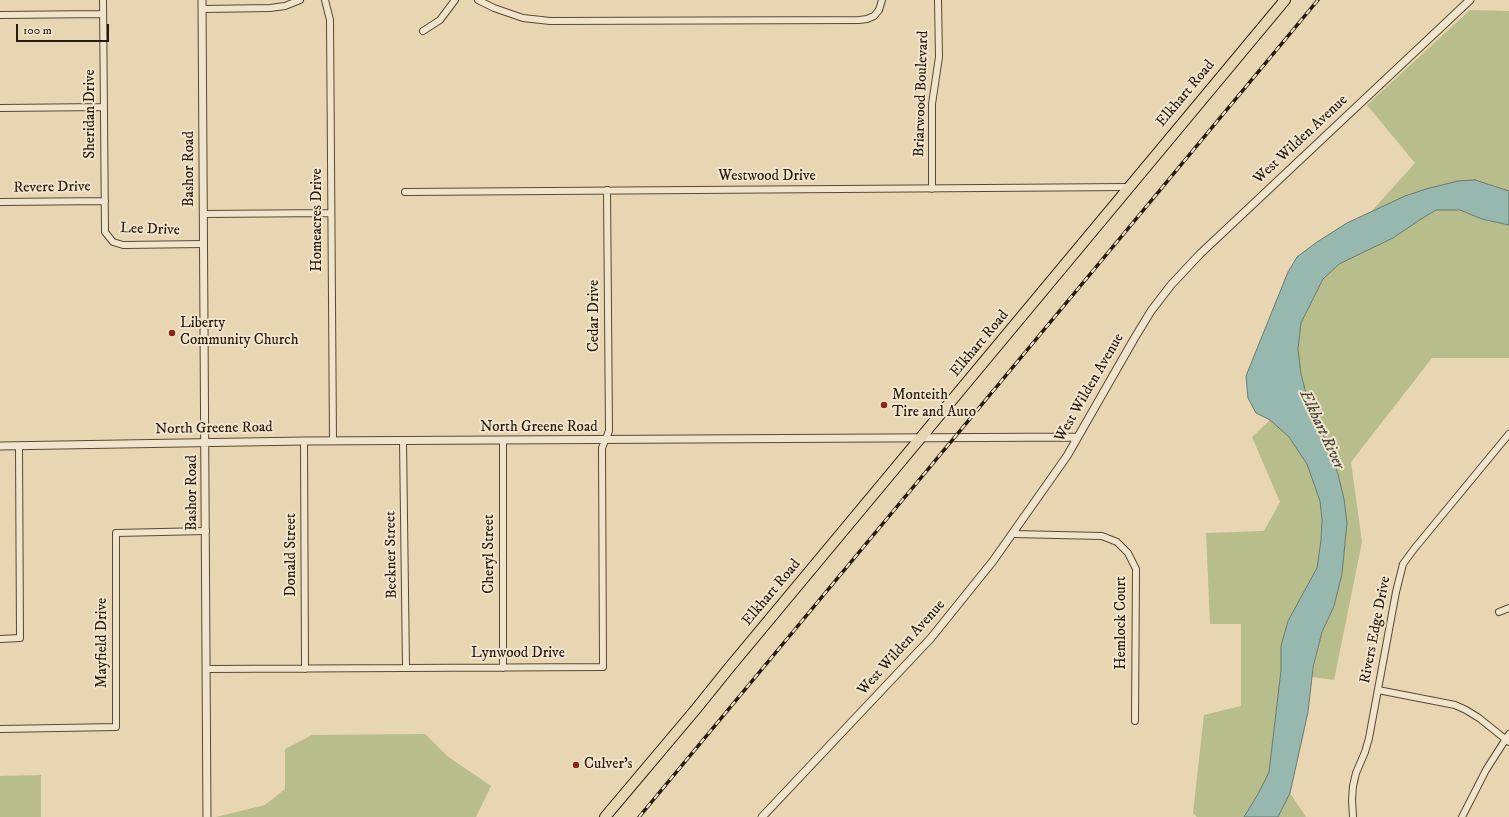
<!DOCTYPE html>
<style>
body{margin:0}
#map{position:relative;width:1509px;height:817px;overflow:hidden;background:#e8d5b2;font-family:"IM FELL DW Pica",serif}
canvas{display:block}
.scale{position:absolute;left:16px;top:24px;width:93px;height:18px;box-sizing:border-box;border:2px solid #281a0c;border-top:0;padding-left:5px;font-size:12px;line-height:14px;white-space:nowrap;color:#281a0c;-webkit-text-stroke:3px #f0e4cd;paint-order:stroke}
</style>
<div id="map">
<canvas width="1509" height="817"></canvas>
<div class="scale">100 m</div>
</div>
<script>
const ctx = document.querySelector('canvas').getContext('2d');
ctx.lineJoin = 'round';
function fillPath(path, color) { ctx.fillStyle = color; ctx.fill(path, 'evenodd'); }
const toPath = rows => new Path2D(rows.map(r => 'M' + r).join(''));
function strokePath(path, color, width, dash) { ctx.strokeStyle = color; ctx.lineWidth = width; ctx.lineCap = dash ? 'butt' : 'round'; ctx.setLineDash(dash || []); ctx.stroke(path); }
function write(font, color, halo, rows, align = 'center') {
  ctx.font = font + ' "IM FELL DW Pica",serif'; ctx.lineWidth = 4; ctx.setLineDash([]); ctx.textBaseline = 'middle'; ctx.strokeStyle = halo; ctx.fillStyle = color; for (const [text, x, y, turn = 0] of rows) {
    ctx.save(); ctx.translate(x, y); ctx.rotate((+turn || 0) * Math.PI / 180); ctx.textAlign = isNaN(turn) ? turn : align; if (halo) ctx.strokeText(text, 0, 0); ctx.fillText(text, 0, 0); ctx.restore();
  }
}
const green = toPath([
 [1470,10,1509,11,1509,191,1475,180,1458,181,1426,189,1405,196,1370,213,1415,163,1367,105],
 [1437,210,1460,210,1482,219,1509,225,1509,358,1432,358,1351,462,1362,542,1334,680,1312,677,1322,632,1334,606,1342,574,1347,523,1344,499,1338,474,1329,448,1309,405,1301,374,1298,349,1301,323,1323,279,1339,264,1393,238,1418,221],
 [1270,420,1289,437,1307,464,1320,501,1322,520,1321,540,1317,568,1288,621,1281,645,1281,670,1269,772,1258,794,1244,817,1197,817,1193,813,1204,715,1241,706,1241,624,1210,624,1206,533,1264,531,1280,502,1252,437],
 [425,734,447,756,491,786,476,817,216,817,265,805,285,789,285,749,312,735],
 [41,775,41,817,0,817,0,776],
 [1290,793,1306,817,1278,817]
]);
const water = toPath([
 [1475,180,1509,191,1509,225,1482,219,1460,210,1436,210,1418,221,1393,238,1339,264,1323,279,1301,323,1298,349,1301,374,1309,405,1329,448,1338,474,1344,499,1347,523,1342,574,1334,606,1322,632,1313,668,1308,712,1290,793,1278,817,1244,817,1258,794,1269,772,1281,670,1281,646,1288,621,1317,568,1321,540,1322,520,1320,501,1307,464,1289,437,1270,420,1256,413,1248,398,1246,376,1288,272,1297,257,1317,242,1347,223,1405,196,1426,189,1458,181,1475,180]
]);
const minor = toPath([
 [103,0,105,232,113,242,123,245,204,244],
 [325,0,330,20,333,441],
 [478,0,494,8,523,18,550,21,859,20,867,19,874,16,879,10,882,0],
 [203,9,270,8,285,6,300,0],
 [0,15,103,14],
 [423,31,440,20,455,0],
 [0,108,104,107],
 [932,189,932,104,939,57,938,0],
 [405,192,1129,187],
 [0,202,105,201],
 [203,214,331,213],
 [304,441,305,669],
 [403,441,406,668],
 [503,441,503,668],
 [1013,534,1102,536,1117,542,1128,553,1136,569,1135,721],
 [1499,612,1509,608],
 [0,639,20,638,19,446],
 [206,669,603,667,602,448,609,431,607,190],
 [1378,690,1455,705,1466,710,1479,718,1509,742],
 [0,729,116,727,116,533,206,531],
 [1353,817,1352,800,1353,786,1356,773,1365,752,1369,738,1396,592,1403,564,1414,549,1509,434],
 [1462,817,1486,770,1509,734]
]);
const tertiary = toPath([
 [202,0,207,817],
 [0,446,304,441,1077,437],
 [762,817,931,638,993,561,1067,456,1134,339,1151,311,1171,285,1200,254,1470,0]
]);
const trunk = toPath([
 [605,817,696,709,729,668,1285,0]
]);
const rail = toPath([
 [639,817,1318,0]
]);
const markers = [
 [172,333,4,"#8f2418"],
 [884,405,4,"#8f2418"],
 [576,765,4,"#8f2418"]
];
const streetNames = [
 ["Briarwood Boulevard",922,94,-88],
 ["Elkhart Road",1186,94,-50],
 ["Sheridan Drive",91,114,-90],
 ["West Wilden Avenue",1301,140,-43],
 ["Bashor Road",190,169,-90],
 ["Westwood Drive",767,177],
 ["Revere Drive",52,188,-1],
 ["Homeacres Drive",318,220,-90],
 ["Lee Drive",150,230,2],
 ["Cedar Drive",595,316,-90],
 ["Elkhart Road",980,344,-50],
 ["West Wilden Avenue",1090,388,-60],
 ["North Greene Road",539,428],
 ["North Greene Road",214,429,-1],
 ["Bashor Road",193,493,-90],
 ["Cheryl Street",490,554,-90],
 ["Donald Street",292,555,-90],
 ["Beckner Street",392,555,-91],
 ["Elkhart Road",772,593,-50],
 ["Hemlock Court",1122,623,-90],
 ["Rivers Edge Drive",1376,630,-79],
 ["Mayfield Drive",103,643,-90],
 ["West Wilden Avenue",902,648,-48],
 ["Lynwood Drive",518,654]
];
const poiNames = [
 ["Liberty",180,324],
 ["Community Church",180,341],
 ["Monteith",892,396],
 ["Tire and Auto",892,413],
 ["Culver's",584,765]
];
const waterNames = [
 ["Elkhart River",1321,430,65]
];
fillPath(green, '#b7bd8b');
fillPath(water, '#97b8ae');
strokePath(water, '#6b796d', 1);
strokePath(minor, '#584936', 8);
strokePath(tertiary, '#584936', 9);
strokePath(trunk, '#281a0c', 12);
strokePath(minor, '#f0e4cd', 6);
strokePath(tertiary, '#f0e4cd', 7);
strokePath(trunk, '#e8d5b2', 10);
strokePath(rail, '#281a0c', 3.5);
strokePath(rail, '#f0e4cd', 2, [6]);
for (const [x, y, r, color] of markers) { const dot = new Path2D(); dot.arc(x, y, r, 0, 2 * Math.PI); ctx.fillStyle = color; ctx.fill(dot); strokePath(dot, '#f0e4cd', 1.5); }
write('15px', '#281a0c', '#f0e4cd', streetNames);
write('15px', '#281a0c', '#f0e4cd', poiNames, 'left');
write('italic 16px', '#49493d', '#f0e4cd', waterNames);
</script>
